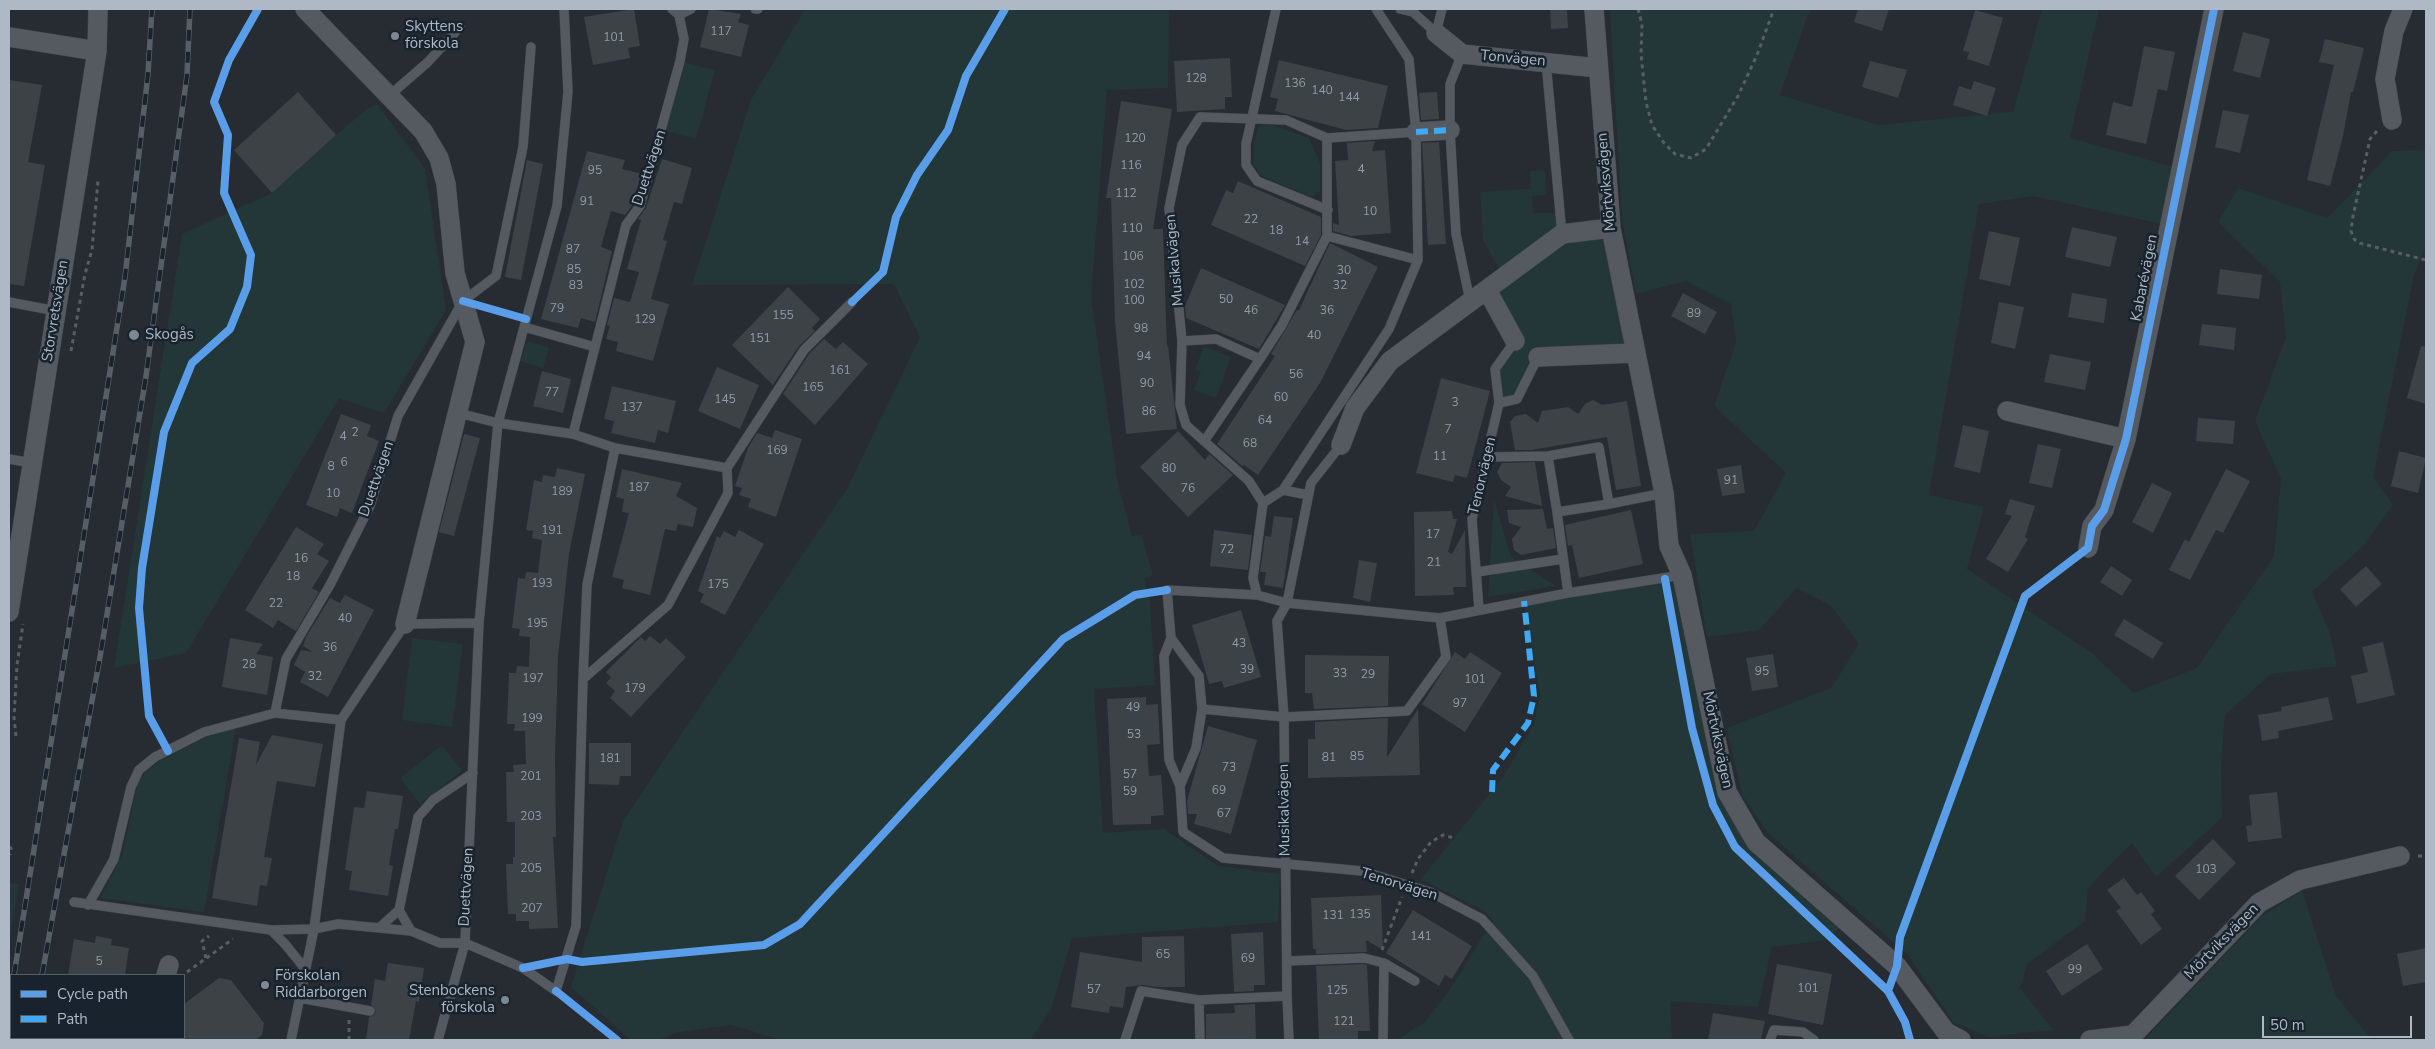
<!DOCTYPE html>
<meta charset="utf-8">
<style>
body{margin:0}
#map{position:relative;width:2435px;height:1049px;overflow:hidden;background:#262c32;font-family:"Nunito Sans",sans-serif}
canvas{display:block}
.frame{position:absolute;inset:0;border:10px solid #aeb9c5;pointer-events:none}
.legend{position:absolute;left:10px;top:974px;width:175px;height:65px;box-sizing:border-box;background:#19232d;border:1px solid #555f6a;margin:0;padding:6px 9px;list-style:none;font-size:15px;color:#aeb9c5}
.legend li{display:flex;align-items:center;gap:10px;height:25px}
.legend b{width:25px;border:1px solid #555f6a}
.scale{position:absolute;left:2262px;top:1016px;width:150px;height:22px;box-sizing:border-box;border:2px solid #aeb9c5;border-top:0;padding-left:6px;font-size:15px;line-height:18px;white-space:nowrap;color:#aeb9c5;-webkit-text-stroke:4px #19232d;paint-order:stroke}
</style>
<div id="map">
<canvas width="2435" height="1049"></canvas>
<div class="frame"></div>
<ul class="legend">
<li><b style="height:6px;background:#5a9eea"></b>Cycle path</li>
<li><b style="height:6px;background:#3fa9f5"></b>Path</li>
</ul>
<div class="scale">50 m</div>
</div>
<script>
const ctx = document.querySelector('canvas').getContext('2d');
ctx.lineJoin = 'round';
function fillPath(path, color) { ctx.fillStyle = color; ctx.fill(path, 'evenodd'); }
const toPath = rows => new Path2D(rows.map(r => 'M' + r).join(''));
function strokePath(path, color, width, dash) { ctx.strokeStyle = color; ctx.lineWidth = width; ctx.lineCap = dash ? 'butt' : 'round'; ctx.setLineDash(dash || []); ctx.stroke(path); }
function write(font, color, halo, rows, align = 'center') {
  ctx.font = font + ' "Nunito Sans",sans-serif'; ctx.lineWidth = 5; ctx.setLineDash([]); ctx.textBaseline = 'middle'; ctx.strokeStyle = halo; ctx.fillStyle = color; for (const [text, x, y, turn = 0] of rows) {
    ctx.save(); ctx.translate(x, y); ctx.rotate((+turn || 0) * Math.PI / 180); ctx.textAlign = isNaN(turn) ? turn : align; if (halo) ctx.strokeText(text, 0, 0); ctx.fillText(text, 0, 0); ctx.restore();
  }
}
const green = toPath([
 [805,9,1169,9,1168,88,1107,90,1091,297,1118,484,1132,536,1141,535,1153,575,1144,578,1150,601,1155,685,1094,689,1103,833,1164,829,1218,866,1280,874,1278,922,1072,938,1051,1009,1031,1040,782,1040,731,1025,673,1033,660,1040,631,1040,571,987,623,821,848,487,920,337,894,284,692,285,751,100],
 [1610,9,1810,9,1780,95,1878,125,2013,112,2042,9,2099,9,2070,138,2174,167,2162,224,2033,196,1979,204,1929,495,1984,507,1967,569,2092,653,2134,693,2197,668,2274,556,2281,479,2255,421,2286,337,2280,282,2218,222,2238,188,2327,218,2392,151,2426,150,2426,246,2414,275,2373,477,2393,505,2363,546,2312,592,2330,633,2337,666,2271,674,2225,715,2221,766,2222,818,2156,877,2132,843,2088,888,2085,921,2027,964,2020,988,2053,1030,1988,1037,1953,1022,1908,955,1767,832,1742,795,1727,728,1831,688,1859,644,1831,606,1797,588,1759,630,1707,637,1690,534,1754,531,1786,473,1714,406,1736,342,1731,304,1686,281,1636,294,1622,219],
 [680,61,715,70,696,139,662,130],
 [377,104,425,169,446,310,384,413,339,398,186,653,114,668,182,234,272,193,336,135,368,108],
 [1272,125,1309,138,1320,163,1320,191,1312,197,1260,175,1253,163,1254,143,1259,126],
 [1545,170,1546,195,1532,196,1533,213,1560,213,1562,233,1611,228,1634,353,1539,357,1517,399,1499,403,1495,369,1515,341,1487,290,1504,277,1483,240,1480,192,1531,189,1530,171],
 [527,341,549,348,543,368,520,361],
 [1204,346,1231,357,1216,398,1194,390,1201,372,1195,370],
 [1494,499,1511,557,1556,586,1488,597],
 [1682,575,1727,792,1756,842,1846,921,1827,940,1772,947,1758,1007,1670,1001,1672,1040,1397,1040,1425,1022,1449,991,1493,920,1484,911,1421,879,1503,777,1534,724,1540,695,1524,601],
 [412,638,463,644,452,727,402,720],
 [236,727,204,912,100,898,122,856,137,785,146,772,158,762,207,737],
 [442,745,462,771,420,804,400,778],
 [9,883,19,884,9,943],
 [2302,891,2336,996,2372,1040,2144,1040,2261,917]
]);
const building = toPath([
 [634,9,640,46,628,48,630,58,593,65,584,17],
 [709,9,741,14,738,22,749,25,741,57,700,47],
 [1550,9,1567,9,1568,28,1551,29],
 [1858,9,1889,9,1882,31,1854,22],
 [1975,10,2003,18,1989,66,1967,59,1969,52,1963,51],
 [2243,32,2270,39,2260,78,2233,71],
 [2325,39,2364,48,2353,92,2351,92,2343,136,2330,186,2307,180,2334,65,2319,62],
 [2144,46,2175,52,2167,91,2158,89,2146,144,2106,135,2113,102,2132,107],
 [1230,58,1232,97,1225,97,1225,109,1177,112,1174,61],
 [1279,60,1388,86,1378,128,1346,130,1275,111,1278,99,1270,97],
 [1870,61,1907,70,1898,98,1862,87],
 [9,80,42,85,28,162,45,165,24,286,9,284],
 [1974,81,1996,88,1987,116,1953,105,1959,86,1971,90],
 [298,92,336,135,272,193,234,150],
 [1437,92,1439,119,1421,120,1419,93],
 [1121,101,1172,109,1153,229,1163,229,1167,348,1168,345,1177,429,1126,434,1115,322,1111,198,1106,198],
 [2223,110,2249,115,2240,153,2215,147],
 [1375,141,1372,151,1385,150,1391,233,1351,236,1333,231,1333,223,1339,225,1335,161,1348,160,1347,143],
 [1439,142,1446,244,1428,245,1422,143],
 [587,151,625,160,622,169,642,174,634,203,625,215,611,211,601,247,612,251,595,322,581,318,578,328,541,319],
 [662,159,692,168,682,204,674,202,663,240,667,241,651,299,669,304,653,361,616,351,618,342,606,339,610,326,607,325,614,298,630,302,639,272,627,269,641,220,638,219,646,208],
 [527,160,543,164,521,280,505,277],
 [1238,181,1321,217,1321,235,1305,266,1211,225,1226,190,1233,193],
 [2072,227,2117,237,2110,267,2065,257],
 [1989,231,2020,238,2010,286,1979,279],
 [1330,243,1378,267,1320,383,1258,475,1244,465,1242,466,1217,444,1275,356,1271,354,1297,310,1299,310],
 [1201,268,1285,305,1259,349,1186,318,1185,306],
 [2220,269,2262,275,2259,299,2217,294],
 [788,287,820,319,812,328,815,331,799,346,773,385,732,345],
 [1683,293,1717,312,1705,334,1671,316],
 [2072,293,2107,299,2104,323,2068,317],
 [1999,302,2024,307,2015,349,1991,343],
 [2202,324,2236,328,2234,350,2199,345],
 [824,339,836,349,843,342,868,364,815,425,783,394,809,354],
 [2421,346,2426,347,2426,404,2407,398],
 [2050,354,2091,362,2085,390,2044,382],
 [717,367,759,385,740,429,698,411],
 [542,371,571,379,563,413,533,406],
 [1441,378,1490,391,1467,478,1455,475,1453,482,1416,473],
 [612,386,676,401,668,433,658,430,655,443,611,433,614,421,604,419],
 [1593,400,1602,405,1627,401,1641,486,1616,490,1607,437,1532,450,1515,450,1510,422,1515,416,1526,414,1538,423,1542,411,1568,407,1578,414,1585,404],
 [341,414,371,425,367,436,379,441,352,513,340,508,337,517,306,505],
 [2198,418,2235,421,2233,444,2196,441],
 [1963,425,1989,431,1980,473,1954,467],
 [775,430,802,439,776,517,748,507,751,499,739,495,742,488,735,486,748,448,757,433,772,438],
 [1178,431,1205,460,1209,454,1233,475,1188,517,1140,467],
 [464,434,480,438,454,536,439,532],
 [2038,444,2061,449,2052,488,2029,483],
 [2399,451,2426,458,2418,493,2391,486],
 [1535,462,1542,506,1505,496,1511,487,1501,480,1497,472,1502,463],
 [1741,465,1745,493,1722,496,1717,469],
 [557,468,585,474,569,554,558,657,555,757,556,837,553,837,558,928,529,929,529,921,516,921,516,914,508,914,506,864,513,864,513,857,515,857,515,822,507,822,506,772,514,772,513,765,526,764,525,731,514,731,515,724,507,724,509,673,516,673,517,666,529,667,530,637,519,636,520,629,512,628,518,578,525,579,526,572,538,573,542,540,532,538,533,531,526,530,534,480,542,482,543,475,555,477],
 [622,469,682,483,676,496,697,508,693,527,678,524,676,531,665,529,650,595,622,588,624,580,612,577,629,513,622,512,624,499,616,497],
 [2226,469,2250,481,2223,533,2216,530,2190,580,2169,570,2185,539,2189,542],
 [2152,483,2172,493,2153,533,2132,522],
 [2010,499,2035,506,2025,537,2028,539,2008,572,1986,559,2012,516,2005,514],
 [1543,509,1547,529,1553,528,1556,548,1521,555,1514,550,1512,539,1521,527,1509,523,1507,510],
 [1631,510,1643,564,1579,578,1572,545,1568,546,1565,525],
 [1452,511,1453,519,1457,519,1448,552,1452,554,1465,530,1466,587,1453,587,1454,595,1415,596,1414,512],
 [1274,516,1293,518,1283,588,1264,585,1266,572,1260,572,1265,536,1271,537],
 [296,527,324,544,317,554,329,561,312,588,319,592,296,631,278,620,273,628,245,610],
 [739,530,764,544,725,615,700,602,704,594,698,591,717,536,720,538,724,531,735,537],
 [1214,530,1252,535,1248,570,1210,566],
 [1359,560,1377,563,1370,602,1353,598],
 [2111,566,2132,580,2122,596,2100,582],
 [2366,566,2382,584,2356,607,2340,589],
 [345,595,374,610,328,697,300,682,305,672,294,665,301,650,313,652,303,646,306,637,330,598,340,603],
 [1241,610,1261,677,1224,688,1222,681,1209,684,1192,625],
 [2124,619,2163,643,2153,659,2114,635],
 [650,636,660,644,666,638,686,657,631,717,610,698,615,691,606,683,611,677,606,672,641,637,645,641],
 [230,638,263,644,256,654,273,657,267,695,222,687],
 [2383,642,2395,695,2357,704,2351,676,2368,672,2362,647],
 [1455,652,1465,659,1470,652,1502,673,1465,732,1422,704],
 [1773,654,1778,687,1752,691,1746,658],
 [1305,655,1389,656,1388,706,1314,709,1312,693,1305,693],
 [1146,697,1146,705,1158,704,1160,744,1147,745,1149,776,1161,775,1164,815,1151,816,1151,824,1113,825,1107,699],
 [2328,697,2333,720,2278,731,2279,738,2262,741,2258,715,2282,711,2281,707],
 [1418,709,1420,775,1308,778,1308,739,1315,739,1315,722,1388,718,1387,757],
 [1208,726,1257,740,1231,834,1194,824,1197,814,1188,814,1187,801],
 [272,735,323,744,315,787,277,781,264,857,272,858,267,886,260,885,257,906,212,898,239,738,260,742,256,765],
 [589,743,631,743,631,776,620,776,619,785,589,784],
 [367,791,403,796,398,829,395,829,389,865,393,866,388,896,349,890,352,871,345,870,354,807,364,808],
 [2277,792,2282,838,2248,842,2246,826,2252,825,2249,795],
 [2213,839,2236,863,2199,900,2175,876],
 [2124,878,2137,895,2141,892,2155,911,2151,914,2162,929,2141,945,2116,911,2121,908,2107,890],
 [1381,895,1383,950,1366,940,1367,952,1316,954,1316,949,1313,949,1311,898],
 [1413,910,1472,946,1452,979,1445,975,1439,986,1386,953],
 [1263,932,1265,985,1254,985,1254,991,1234,992,1231,934],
 [96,936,112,939,111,945,129,948,125,975,68,975,74,939,95,943],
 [1184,936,1185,987,1158,987,1142,985,1126,987,1123,1008,1110,1006,1109,1013,1071,1007,1080,952,1142,962,1142,937],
 [2087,944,2103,969,2062,996,2046,971],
 [2426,948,2426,982,2403,986,2397,954],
 [388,963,424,968,419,1002,416,1001,409,1040,366,1040,369,1017,374,1015,376,1012,371,1005,375,979,385,981],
 [1363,964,1367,965,1370,1031,1358,1031,1358,1039,1319,1040,1316,966],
 [1777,964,1832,974,1823,1025,1768,1014],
 [219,978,231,980,264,1023,262,1035,255,1040,184,1040,184,1004],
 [1255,1004,1256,1040,1206,1040,1206,1014,1235,1013,1234,1005],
 [1713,1013,1765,1021,1761,1040,1708,1040]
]);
const path = toPath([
 [1638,9,1642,24,1641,54,1646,102,1652,125,1664,143,1675,154,1691,158,1706,149,1738,96,1757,55,1774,9],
 [2377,131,2370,139,2353,216,2351,231,2354,239,2359,243,2426,260],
 [71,351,85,274,92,250,98,180],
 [16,736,14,718,17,665,23,624],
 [9,847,11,848,10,855],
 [2418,856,2426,856],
 [1412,873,1418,859,1431,842,1443,835,1454,838],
 [1382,950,1402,897],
 [206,958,202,941,209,936],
 [187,972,233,939],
 [1888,991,1905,1022,1910,1040],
 [349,1040,349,1020]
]);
const service = toPath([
 [755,9,758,9],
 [1276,9,1246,144,1246,165,1257,181,1328,210],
 [1400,9,1413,12,1436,33,1442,9],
 [679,15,691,9],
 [1462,54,1450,84,1450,130,1456,234,1470,301],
 [1546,62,1562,234],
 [390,95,428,62,460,27],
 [1327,236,1418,260],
 [9,302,56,311],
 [524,327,595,347],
 [1182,341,1216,339,1260,359,1282,325,1327,236,1327,138],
 [1499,403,1517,399,1538,357],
 [458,413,498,423,573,434,615,448,727,468,728,493,668,605,583,679,587,585,615,448],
 [573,434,626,225,640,206,680,61,684,39,679,15,672,9],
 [1205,440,1260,359],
 [1548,456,1557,512,1609,504],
 [1487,457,1548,456,1599,447,1609,504,1664,493],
 [9,459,32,463],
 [727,468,804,350,852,302],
 [1283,490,1308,495],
 [1263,503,1283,490,1389,329,1418,260,1416,132,1409,59,1376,9],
 [1557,512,1568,593],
 [1477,572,1563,559],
 [1257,595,1253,578,1263,503,1249,481,1186,425,1180,405,1182,341,1169,208,1182,145,1200,117,1286,120,1327,138,1416,132],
 [1479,609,1472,519,1499,403,1495,369,1515,341],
 [1440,618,1287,603,1257,595,1167,590,1171,638,1164,656,1169,760,1180,786,1183,832,1223,858,1362,871,1430,892,1482,919,1533,976,1569,1040],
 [1171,638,1199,676,1202,709],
 [275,713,286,659,330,585,370,506,398,416,463,301,496,276,523,147,531,47],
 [1180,786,1196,748,1202,709,1284,717,1277,621,1287,603,1311,483,1341,445],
 [74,902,271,930,314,929,338,924,411,931,440,943,465,943,523,968,556,991,576,926,583,679],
 [88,905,114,859,131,787,139,770,155,757,204,732,275,713,341,720],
 [399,910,418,817,433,800,473,773],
 [380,927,399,910,411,931],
 [271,930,285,944,306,970],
 [1287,961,1364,958,1384,963,1383,1040],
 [1384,963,1415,981],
 [300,998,370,1011],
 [291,1040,314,929,341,720,405,624,479,623],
 [438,1040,465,943,479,623,498,423,557,206,568,92,564,9],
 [1125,1040,1141,991,1199,1000],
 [1200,1040,1199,1000,1287,996],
 [1289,1040,1287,996,1284,717,1407,711,1446,657,1440,618,1568,593,1682,575],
 [1770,1040,1774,1030,1803,1032,1814,1040]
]);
const minor = toPath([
 [305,9,423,131,439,158,446,184,455,273,475,342,405,624],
 [1594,9,1611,228,1664,493,1669,546,1682,575,1727,792,1756,842,1897,966,1946,1032,1961,1040],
 [1436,33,1462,54,1598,68],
 [9,37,97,51],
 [2392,120,2385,79,2394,31,2403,9],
 [1416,132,1450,130],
 [1487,290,1515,341],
 [1538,357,1634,353],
 [2007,411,2126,439],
 [1341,445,1355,408,1390,361,1562,234,1611,228],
 [2088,548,2092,526,2104,510,2126,439,2214,9],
 [9,612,97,51,98,9],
 [166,975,169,965],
 [152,1040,153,1038],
 [2090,1040,2133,1035,2259,903,2300,880,2400,856]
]);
const rail = toPath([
 [14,975,125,277,148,74,152,9],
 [42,975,100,657,146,376,187,75,190,9],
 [9,1007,11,991],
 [29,1040,29,1038]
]);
const quiet = toPath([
 [1416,132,1450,130],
 [1492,792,1493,770,1528,723,1534,696,1524,601]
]);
const cycleway = toPath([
 [463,301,526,319],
 [852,302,883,272,896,217,917,175,948,130,966,76,1005,9],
 [1665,579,1692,728,1713,805,1735,847,1888,991,1905,1022,1910,1040],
 [168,751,149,716,139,608,142,568,164,432,192,363,230,329,247,287,251,255,224,193,228,135,214,102,229,60,258,9],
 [523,968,567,959,582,962,764,945,800,924,1063,639,1135,595,1167,590],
 [556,991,617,1040],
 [1888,991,1897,966,1900,937,2025,596,2088,548,2092,526,2104,510,2126,439,2214,9]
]);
const markers = [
 [395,36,5,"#7e8892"],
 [134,335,6,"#7e8892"],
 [265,985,5,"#7e8892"],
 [505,1000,5,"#7e8892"]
];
const numberNames = [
 ["117",721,32],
 ["101",614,38],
 ["128",1196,79],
 ["136",1295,84],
 ["140",1322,91],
 ["144",1349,98],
 ["120",1135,139],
 ["116",1131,166],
 ["4",1361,170],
 ["95",595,171],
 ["112",1126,194],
 ["91",587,202],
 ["10",1370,212],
 ["22",1251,220],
 ["110",1132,229],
 ["18",1276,231],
 ["14",1302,242],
 ["87",573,250],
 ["106",1133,257],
 ["85",574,270],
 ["30",1344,271],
 ["102",1134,285],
 ["83",576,286],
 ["32",1340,286],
 ["50",1226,300],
 ["100",1134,301],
 ["79",557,309],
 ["46",1251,311],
 ["36",1327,311],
 ["89",1694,314],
 ["155",783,316],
 ["129",645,320],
 ["98",1141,329],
 ["40",1314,336],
 ["151",760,339],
 ["94",1144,357],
 ["161",840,371],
 ["56",1296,375],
 ["90",1147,384],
 ["165",813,388],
 ["77",552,393],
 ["60",1281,398],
 ["145",725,400],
 ["3",1455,403],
 ["137",632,408],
 ["86",1149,412],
 ["64",1265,421],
 ["7",1448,430],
 ["2",355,433],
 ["4",343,437],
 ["68",1250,444],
 ["169",777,451],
 ["11",1440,457],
 ["6",344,463],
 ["8",331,467],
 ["80",1169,469],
 ["91",1731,481],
 ["187",639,488],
 ["76",1188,489],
 ["189",562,492],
 ["10",333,494],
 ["191",552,531],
 ["17",1433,535],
 ["72",1227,550],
 ["16",301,559],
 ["21",1434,563],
 ["18",293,577],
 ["193",542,584],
 ["175",718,585],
 ["22",276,604],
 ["40",345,619],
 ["195",537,624],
 ["43",1239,644],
 ["36",330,648],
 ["28",249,665],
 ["39",1247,670],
 ["95",1762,672],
 ["33",1340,674],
 ["29",1368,675],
 ["32",315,677],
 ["197",533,679],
 ["101",1475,680],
 ["179",635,689],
 ["97",1460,704],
 ["49",1133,708],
 ["199",532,719],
 ["53",1134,735],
 ["85",1357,757],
 ["81",1329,758],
 ["181",610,759],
 ["73",1229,768],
 ["57",1130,775],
 ["201",531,777],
 ["69",1219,791],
 ["59",1130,792],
 ["67",1224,814],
 ["203",531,817],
 ["205",531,869],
 ["103",2206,870],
 ["207",532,909],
 ["135",1360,915],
 ["131",1333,916],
 ["141",1421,937],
 ["65",1163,955],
 ["69",1248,959],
 ["5",99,962],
 ["99",2075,970],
 ["101",1808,989],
 ["57",1094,990],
 ["125",1337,991],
 ["121",1344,1022]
];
const poiNames = [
 ["Skyttens",405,27],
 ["förskola",405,44],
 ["Skogås",145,335],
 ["Förskolan",275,976],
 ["Riddarborgen",275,993],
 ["Stenbockens",495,991,"right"],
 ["förskola",495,1008,"right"]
];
const streetNames = [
 ["Tonvägen",1513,59,5],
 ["Duettvägen",650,168,-72],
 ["Mörtviksvägen",1607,182,-95],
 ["Musikalvägen",1175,260,-95],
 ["Kabarévägen",2145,278,-79],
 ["Storvretsvägen",56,311,-81],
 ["Tenorvägen",1483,476,-77],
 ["Duettvägen",377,479,-71],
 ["Mörtviksvägen",1717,740,78],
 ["Musikalvägen",1285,810,-91],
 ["Tenorvägen",1399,885,17],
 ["Duettvägen",467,887,-87],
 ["Mörtviksvägen",2222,942,-46]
];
fillPath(green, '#233738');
fillPath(building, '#3d4247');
strokePath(service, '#44484d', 10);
strokePath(minor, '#44484d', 20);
strokePath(path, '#585e64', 3, [4, 4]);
strokePath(service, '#555a60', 9);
strokePath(minor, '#555a60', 19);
strokePath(rail, '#585f64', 5.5);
strokePath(rail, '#19232d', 4, [11]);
strokePath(quiet, '#3fa9f5', 6, [12, 6]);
strokePath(cycleway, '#5a9eea', 8);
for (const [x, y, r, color] of markers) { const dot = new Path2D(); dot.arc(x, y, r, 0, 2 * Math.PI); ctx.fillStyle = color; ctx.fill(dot); strokePath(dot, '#19232d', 2); }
write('12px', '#929ba6', null, numberNames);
write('15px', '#aeb9c5', '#19232d', poiNames, 'left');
write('15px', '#aeb9c5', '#19232d', streetNames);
</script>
